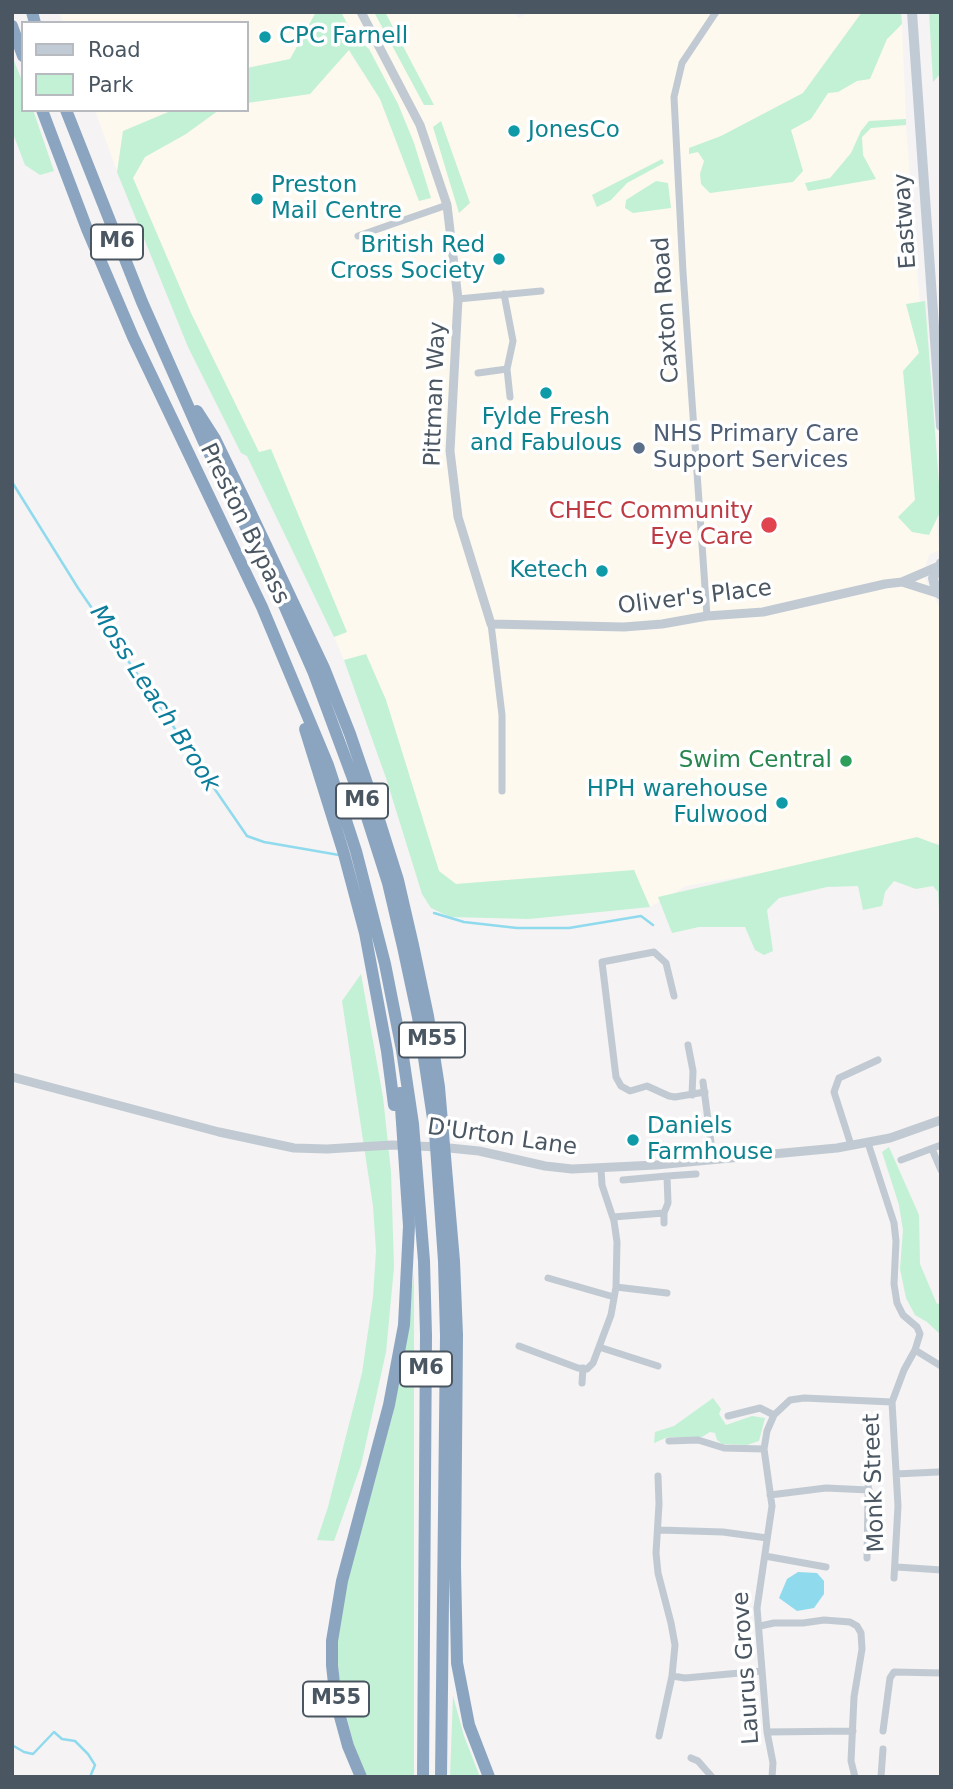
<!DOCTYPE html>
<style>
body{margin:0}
#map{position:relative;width:953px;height:1789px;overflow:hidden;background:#f5f3f3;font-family:"DejaVu Sans",sans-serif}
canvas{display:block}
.frame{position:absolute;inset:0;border:14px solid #4a5661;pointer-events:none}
.legend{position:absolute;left:21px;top:21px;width:228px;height:91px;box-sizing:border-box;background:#fff;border:2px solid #b7bbc0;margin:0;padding:9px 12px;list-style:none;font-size:21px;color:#4a5661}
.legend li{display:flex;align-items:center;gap:14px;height:35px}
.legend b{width:35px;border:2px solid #b7bbc0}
</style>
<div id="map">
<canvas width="953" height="1789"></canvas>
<div class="frame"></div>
<ul class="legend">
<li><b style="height:9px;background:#c1cbd6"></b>Road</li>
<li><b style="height:19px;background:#c3f1d5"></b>Park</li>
</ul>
</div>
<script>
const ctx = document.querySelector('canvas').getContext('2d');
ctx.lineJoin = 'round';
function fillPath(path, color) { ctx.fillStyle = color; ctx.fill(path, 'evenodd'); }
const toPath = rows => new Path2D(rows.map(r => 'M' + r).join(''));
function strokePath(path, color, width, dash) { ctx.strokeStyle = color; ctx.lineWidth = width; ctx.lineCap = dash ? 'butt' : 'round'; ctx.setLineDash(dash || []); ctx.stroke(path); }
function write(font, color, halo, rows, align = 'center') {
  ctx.font = font + ' "DejaVu Sans",sans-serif'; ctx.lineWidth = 7; ctx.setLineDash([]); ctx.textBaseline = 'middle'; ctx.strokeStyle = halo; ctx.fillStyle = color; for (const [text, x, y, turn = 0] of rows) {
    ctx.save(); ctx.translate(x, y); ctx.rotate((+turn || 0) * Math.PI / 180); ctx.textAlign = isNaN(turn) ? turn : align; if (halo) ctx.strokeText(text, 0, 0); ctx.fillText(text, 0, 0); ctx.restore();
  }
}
const commercial = toPath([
 [59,12,316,12,290,59,247,68,247,23,63,23],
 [341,12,374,12,425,105,433,104,385,12,515,12,518,18,531,12,862,12,803,93,721,136,689,148,698,152,704,161,700,174,753,186,792,182,803,171,791,130,811,119,828,93,838,92,857,81,870,79,887,39,902,24,906,119,869,121,861,131,851,153,830,179,805,184,876,179,863,155,862,137,871,128,906,125,939,550,929,555,923,575,941,610,941,842,686,886,650,907,634,870,456,884,439,871,386,700,366,654,344,660,334,637,346,633,271,450,259,453,191,313,133,178,145,157,186,134,219,110,247,110,247,103,310,94,348,50,380,99,419,201,430,198,414,143,398,104,369,49,353,35],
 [662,160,663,163,627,183,611,200,596,207,592,195],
 [95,110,173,110,123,131,117,172]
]);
const green = toPath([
 [316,12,341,12,353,35,369,49,398,104,414,143,431,198,419,201,380,99,349,50,310,94,247,103,247,68,290,59],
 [374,12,385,12,434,105,424,105],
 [862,12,901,12,902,24,887,39,870,79,857,81,838,92,828,93,811,119,791,130,803,171,793,182,710,193,701,184,700,174,704,161,698,152,689,154,689,148,721,136,803,93],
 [929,12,941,12,941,73,933,82],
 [12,56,23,83,23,110,33,110,54,171,40,175,25,165,12,131],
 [173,110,219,110,186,134,145,157,133,178,191,313,259,452,271,449,347,632,334,637,247,456,241,453,188,347,117,172,123,131],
 [906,119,906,125,871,128,862,137,863,155,876,179,808,191,805,183,830,178,851,153,861,131,869,121],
 [441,121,470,203,459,213,433,127],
 [662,159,664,163,627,183,611,200,597,207,592,195],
 [656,181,668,183,671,208,633,213,625,208,626,200],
 [925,301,941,510,929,535,912,532,898,517,915,500,903,371,919,353,906,304],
 [366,654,386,700,439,871,456,884,634,870,650,907,529,919,450,917,431,908,422,894,386,778,344,660],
 [917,837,941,846,940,928,938,892,933,886,916,889,894,881,885,892,882,906,863,910,858,886,827,887,779,898,767,910,773,951,764,955,755,950,745,927,699,927,672,933,658,897],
 [361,974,383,1097,391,1172,394,1267,386,1352,361,1465,334,1541,317,1540,328,1507,362,1373,373,1297,376,1251,373,1206,342,1001],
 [889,1147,919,1215,920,1264,937,1304,941,1303,941,1335,927,1322,915,1315,906,1298,900,1269,903,1230,899,1205,882,1152],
 [414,1273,414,1777,366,1777,354,1747,340,1688,337,1649,339,1609,392,1417,398,1387],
 [713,1398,721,1409,719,1414,726,1425,752,1416,765,1418,759,1441,747,1445,722,1444,717,1440,715,1433,710,1432,702,1437,668,1437,654,1443,655,1432,674,1426],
 [453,1696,464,1736,480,1777,450,1777]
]);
const water = toPath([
 [798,1572,817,1573,824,1581,824,1594,814,1608,797,1611,779,1598,787,1579]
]);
const stream = toPath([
 [12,482,78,588,195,758,197,769,203,772,247,836,264,842,339,855],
 [434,913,464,922,517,928,569,928,641,916,653,925],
 [12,1745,24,1752,33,1754,54,1732,62,1739,75,1741,88,1754,95,1765,90,1777]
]);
const minor = toPath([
 [358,236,447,205],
 [504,294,513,341,507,369,510,397],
 [458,299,541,291],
 [478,373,507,369],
 [707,616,683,272,674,97,682,63,716,12],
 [491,624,502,715,502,791],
 [674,996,666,963,654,952,602,962,616,1077,621,1086,630,1091,647,1086,669,1096,675,1097,705,1092],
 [688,1045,693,1071,692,1095],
 [703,1082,713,1158],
 [868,1143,894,1223,896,1241,894,1284,897,1303,903,1315,917,1327,920,1334,915,1350],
 [851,1145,834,1092,839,1078,878,1060],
 [932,1149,941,1170],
 [901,1160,941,1145],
 [667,1176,696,1174],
 [623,1180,667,1176,668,1203,664,1213],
 [613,1217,664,1213,664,1223],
 [548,1278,614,1297],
 [616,1287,667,1293],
 [519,1346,578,1368,587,1369,593,1363,611,1315,616,1287,617,1242,614,1221,602,1185,601,1169],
 [599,1347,658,1366],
 [582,1383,583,1368],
 [728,1416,760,1408,774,1415],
 [669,1441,698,1440,724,1448,764,1449],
 [896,1474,938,1472],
 [658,1476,659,1504,656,1553,658,1573,671,1623,675,1645,672,1676,659,1736],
 [770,1495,826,1488,869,1490],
 [659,1530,723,1532,767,1538],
 [765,1556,826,1567],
 [867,1558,869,1441],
 [897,1567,941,1570],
 [894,1578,898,1506,892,1402,904,1370,915,1350,941,1366],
 [760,1626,774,1623,803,1623,824,1620,850,1622,857,1626,861,1633,862,1649,854,1697,851,1761,855,1777],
 [672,1676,685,1678,762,1671],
 [883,1731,890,1678,894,1672,941,1673],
 [767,1732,853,1731],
 [691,1758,698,1761,712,1777],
 [772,1777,773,1763,767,1732,757,1608,772,1506,764,1449,767,1431,774,1415,790,1400,804,1398,892,1402],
 [881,1777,883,1749]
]);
const tertiary = toPath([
 [361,12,420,125,447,205,458,299,450,451,458,517,491,624,624,627,662,624,707,616,763,612,885,584,902,582,937,567],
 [902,582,940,594],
 [12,1077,219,1132,294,1148,327,1149,392,1145,439,1147,479,1151,545,1166,572,1169,656,1165,837,1148,890,1138,941,1120]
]);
const secondary = toPath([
 [912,12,941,426],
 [941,563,933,578,936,590,941,595]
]);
const motorway = toPath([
 [32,12,35,23],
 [12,26,23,56],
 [42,110,87,229,133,337,262,607,328,765,356,851,385,964,402,1050,413,1124,424,1261,426,1335,423,1777],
 [66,110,142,302,203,440,281,598,313,671,365,811,388,883,403,947,418,1017,435,1132,444,1261,446,1336,441,1777],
 [197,411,215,439,247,505,324,668,350,734,375,807,398,880,413,945,428,1016,439,1087,454,1261,457,1335,455,1566,457,1663,469,1725,489,1777],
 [305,729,344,854,365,933,387,1051,394,1105],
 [361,1777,348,1746,336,1702,332,1665,332,1641,342,1581,389,1405,404,1325,409,1226,400,1093]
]);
const markers = [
 [265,37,7,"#0f9aa8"],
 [514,131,7,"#0f9aa8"],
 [257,199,7,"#0f9aa8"],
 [499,259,7,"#0f9aa8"],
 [546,393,7,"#0f9aa8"],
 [639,448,7,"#5c6f8a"],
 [769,525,9,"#e0444e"],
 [602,571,7,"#0f9aa8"],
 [846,761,7,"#2e9e5b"],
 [782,803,7,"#0f9aa8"],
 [633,1140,7,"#0f9aa8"]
];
const shields = [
 [117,242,52],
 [362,801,52],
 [432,1040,66],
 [426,1369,52],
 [336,1699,66]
];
const shieldNames = [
 ["M6",117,242],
 ["M6",362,801],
 ["M55",432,1040],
 ["M6",426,1369],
 ["M55",336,1699]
];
const cultureNames = [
 ["CPC Farnell",279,37],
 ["JonesCo",528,131],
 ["Preston",271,186],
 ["Mail Centre",271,212],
 ["British Red",485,246,"right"],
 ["Cross Society",485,272,"right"],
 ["Fylde Fresh",546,418,"center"],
 ["and Fabulous",546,444,"center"],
 ["Ketech",588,571,"right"],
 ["HPH warehouse",768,790,"right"],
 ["Fulwood",768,816,"right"],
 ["Daniels",647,1127],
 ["Farmhouse",647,1153]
];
const streetNames = [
 ["Eastway",906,221,-94],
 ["Caxton Road",667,310,-94],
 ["Pittman Way",436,394,-88],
 ["Preston Bypass",244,524,64],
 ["Oliver's Place",695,598,-7],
 ["D'Urton Lane",502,1138,8],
 ["Monk Street",875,1483,-92],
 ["Laurus Grove",747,1668,-94]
];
const serviceNames = [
 ["NHS Primary Care",653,435],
 ["Support Services",653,461]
];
const healthNames = [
 ["CHEC Community",753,512],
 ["Eye Care",753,538]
];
const leisureNames = [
 ["Swim Central",832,761]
];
const waterNames = [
 ["Moss Leach Brook",154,699,57]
];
fillPath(commercial, '#fdf9ef');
fillPath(green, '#c3f1d5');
fillPath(water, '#90daee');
strokePath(stream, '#90daee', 2.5);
strokePath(minor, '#c1cad2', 7);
strokePath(tertiary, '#c1cad2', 9);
strokePath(secondary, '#c1cbd6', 10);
strokePath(motorway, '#8ba5c1', 12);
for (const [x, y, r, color] of markers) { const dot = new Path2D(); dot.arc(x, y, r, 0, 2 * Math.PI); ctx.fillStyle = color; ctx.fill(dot); strokePath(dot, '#fff', 2.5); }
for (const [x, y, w] of shields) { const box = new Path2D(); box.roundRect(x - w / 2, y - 17.5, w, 35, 5); ctx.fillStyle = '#fff'; ctx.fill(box); strokePath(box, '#4a5661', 2); }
write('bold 21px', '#4a5661', null, shieldNames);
write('23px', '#0d838f', '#fff', cultureNames, 'left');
write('23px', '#4a5661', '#fff', streetNames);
write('23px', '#4e5e75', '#fff', serviceNames, 'left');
write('23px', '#be3a42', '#fff', healthNames, 'right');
write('23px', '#27864d', '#fff', leisureNames, 'right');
write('italic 24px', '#0c7c9b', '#fff', waterNames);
</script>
